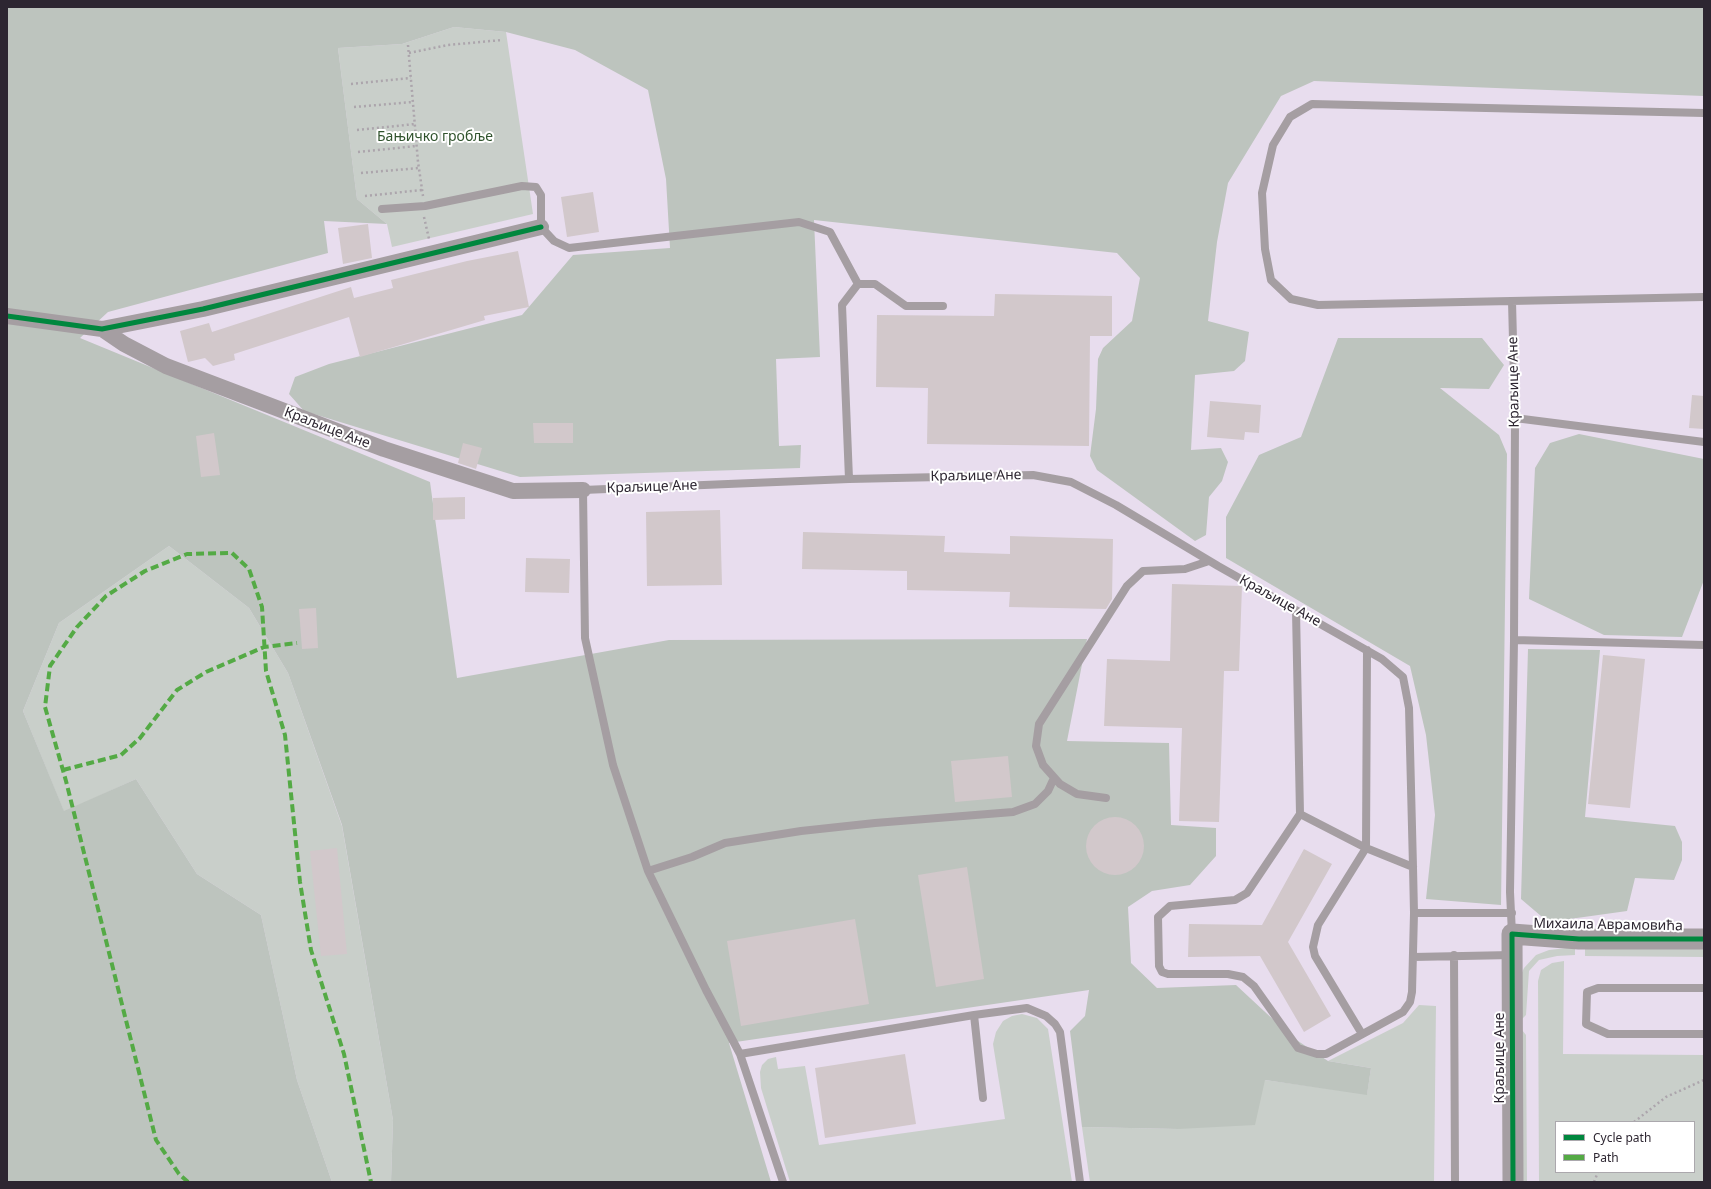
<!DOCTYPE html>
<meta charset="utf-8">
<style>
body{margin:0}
#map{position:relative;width:1711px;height:1189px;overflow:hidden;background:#e8ddee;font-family:"Noto Sans",sans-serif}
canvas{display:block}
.frame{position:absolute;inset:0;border:8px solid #2d2631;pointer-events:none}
.legend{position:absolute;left:1555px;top:1121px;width:140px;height:52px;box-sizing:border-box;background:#fff;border:1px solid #aba8ad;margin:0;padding:5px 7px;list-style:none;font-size:12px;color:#2d2631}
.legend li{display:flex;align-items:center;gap:8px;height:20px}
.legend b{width:20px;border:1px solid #aba8ad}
</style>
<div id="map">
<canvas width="1711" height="1189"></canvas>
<div class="frame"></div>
<ul class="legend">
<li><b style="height:5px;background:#00873e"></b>Cycle path</li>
<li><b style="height:5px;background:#54aa45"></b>Path</li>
</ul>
</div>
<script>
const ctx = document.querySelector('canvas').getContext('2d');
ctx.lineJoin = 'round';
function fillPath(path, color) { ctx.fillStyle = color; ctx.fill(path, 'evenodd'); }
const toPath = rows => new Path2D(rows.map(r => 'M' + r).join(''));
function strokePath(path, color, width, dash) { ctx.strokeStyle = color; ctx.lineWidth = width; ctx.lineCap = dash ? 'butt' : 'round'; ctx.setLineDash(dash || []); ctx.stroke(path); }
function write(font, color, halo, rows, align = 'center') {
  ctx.font = font + ' "Noto Sans",sans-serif'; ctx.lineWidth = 4; ctx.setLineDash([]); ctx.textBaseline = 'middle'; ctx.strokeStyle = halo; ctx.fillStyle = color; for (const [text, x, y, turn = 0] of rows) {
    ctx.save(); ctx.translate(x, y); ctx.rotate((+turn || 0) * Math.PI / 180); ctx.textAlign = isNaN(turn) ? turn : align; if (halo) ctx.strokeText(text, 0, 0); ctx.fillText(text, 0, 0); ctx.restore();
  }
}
const green = toPath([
 [454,27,506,32,533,214,392,247,387,224,357,199,338,48,402,44],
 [169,546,249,608,288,673,342,826,393,1120,391,1182,332,1182,297,1080,261,915,197,874,136,779,64,812,23,711,59,623],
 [1575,947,1575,955,1557,956,1539,960,1529,971,1526,1015,1520,1021,1518,981,1524,968,1536,955,1549,950],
 [1585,948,1704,948,1704,957,1585,956],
 [1564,961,1563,1054,1704,1055,1704,1182,1539,1182,1538,981,1541,970,1552,963],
 [1556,1122,1694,1122,1694,1172,1556,1172],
 [1419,1005,1436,1006,1434,1182,1090,1182,1082,1127,1178,1129,1265,1080,1367,1094,1371,1068,1328,1061,1403,1023],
 [1022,1014,1037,1018,1048,1029,1072,1182,790,1182,761,1088,760,1072,762,1065,768,1059,776,1057,778,1069,805,1066,819,1145,1005,1119,993,1044,996,1032,1003,1021,1012,1016],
 [1522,1030,1526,1035,1527,1182,1520,1182]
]);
const forest = toPath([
 [7,7,1704,7,1704,96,1314,81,1281,96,1228,183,1217,242,1208,321,1249,332,1245,361,1234,371,1195,375,1191,450,1221,448,1228,462,1222,481,1209,497,1206,535,1195,541,1097,470,1090,456,1096,409,1098,359,1103,348,1132,321,1140,278,1117,253,814,220,820,357,776,359,779,446,801,445,800,468,520,477,304,411,289,394,295,377,329,364,522,315,573,255,670,248,666,179,648,90,575,50,506,32,454,27,402,44,338,48,357,199,387,224,324,221,328,253,108,312,80,338,430,482,457,678,669,640,1087,639,1067,741,1169,743,1171,825,1216,828,1216,856,1190,885,1152,891,1128,907,1131,963,1157,988,1236,985,1292,1037,1328,1061,1371,1068,1367,1095,1265,1080,1255,1125,1178,1129,1082,1127,1070,1031,1085,1016,1089,990,729,1043,771,1182,391,1182,393,1120,342,825,288,673,249,608,169,546,59,623,23,711,64,811,136,779,197,874,261,915,297,1080,332,1182,7,1182],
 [1338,338,1482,338,1504,365,1489,389,1440,388,1499,435,1507,454,1501,905,1426,899,1435,815,1426,735,1410,666,1226,558,1226,517,1259,455,1301,437],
 [1579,434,1704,459,1704,580,1682,637,1604,635,1529,599,1535,468,1550,443],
 [1528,649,1600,650,1585,817,1675,826,1682,842,1682,860,1674,880,1635,878,1627,911,1548,922,1521,899]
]);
const building = toPath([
 [593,192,599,232,567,237,561,197],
 [368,224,372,258,343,264,338,228],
 [518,251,529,307,484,316,485,320,360,357,349,317,234,354,235,360,213,366,205,358,188,362,180,331,209,323,212,332,351,287,354,298,393,288,391,280,467,261],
 [995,294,1112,296,1112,336,1090,336,1089,446,927,444,928,388,876,387,877,315,994,316],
 [1692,395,1704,396,1704,429,1689,428],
 [1210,401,1261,405,1259,433,1245,432,1244,440,1207,437],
 [533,423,573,423,573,443,534,443],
 [214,433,220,475,201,477,196,436],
 [463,443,482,448,476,469,458,463],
 [465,497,465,519,433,520,433,498],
 [720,510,722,585,647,586,646,512],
 [803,532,945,536,944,552,1010,554,1010,536,1113,539,1112,599,1106,609,1009,607,1010,592,907,590,907,571,802,569],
 [526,558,570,559,569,593,525,592],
 [1172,584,1242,586,1239,671,1224,671,1219,822,1179,821,1182,728,1104,726,1107,659,1170,661],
 [316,608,318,648,302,649,299,609],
 [1603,655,1645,659,1630,808,1588,804],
 [1008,756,1012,797,955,802,951,761],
 '1086 846a29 29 0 1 1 58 0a29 29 0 1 1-58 0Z',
 [337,848,347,954,321,956,310,851],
 [1304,849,1332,864,1288,942,1331,1016,1304,1032,1260,956,1188,957,1189,924,1262,925],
 [967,867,984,979,936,987,918,875],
 [855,919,869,1004,741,1026,727,941],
 [905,1054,916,1124,825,1138,815,1068]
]);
const path = toPath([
 [408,45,418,162,423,196],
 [409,53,448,45,502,40],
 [351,84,411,78],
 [354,107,413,102],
 [357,130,415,124],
 [358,152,416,146],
 [361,173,419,168],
 [365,196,422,190],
 [424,217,429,239],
 [1634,1122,1666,1097,1704,1080],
 [1594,1182,1598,1172]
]);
const service = toPath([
 [1704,113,1312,104,1290,117,1273,145,1262,193,1265,249,1271,280,1291,299,1318,305,1704,297],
 [382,209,425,206,522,186,536,187,541,195,541,227,554,241,569,248,799,222,830,232,858,284],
 [1512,301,1515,418,1514,640,1510,892,1512,934],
 [1515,418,1704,442],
 [849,479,842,305,858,284,875,284,906,306,943,306],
 [1296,611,1300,814],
 [1514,640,1704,645],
 [1106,798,1077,794,1060,784,1043,765,1036,746,1039,724,1127,586,1143,571,1185,569,1209,561],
 [648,871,692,857,725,843,801,831,875,823,1013,812,1035,804,1048,791,1054,778],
 [1414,913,1512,913],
 [1454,955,1455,1182],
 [1413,957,1512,955],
 [1704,988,1598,988,1587,992,1586,1024,1608,1034,1704,1034],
 [974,1015,983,1098],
 [1362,1034,1315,956,1313,947,1318,925,1366,848,1367,650],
 [740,1054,706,990,648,871,613,765,585,638,583,490,849,479,1033,475,1071,482,1116,505,1218,566,1382,659,1403,677,1409,708,1413,867,1414,913,1412,992,1410,1002,1403,1012,1326,1054,1317,1054,1298,1048,1254,986,1243,977,1228,974,1168,974,1162,972,1159,966,1158,917,1170,906,1235,900,1247,893,1300,814,1366,848,1413,867],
 [783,1182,740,1054,974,1015,1027,1008,1046,1016,1055,1024,1060,1032,1080,1182]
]);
const minor = toPath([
 [7,316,102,329,203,309,541,227],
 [102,329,124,344,166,366,384,449,513,491,583,490]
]);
const tertiary = toPath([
 [1513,1182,1512,934,1579,939,1704,939]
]);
const quiet = toPath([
 [63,770,121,755,140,738,177,690,206,672,264,647,297,643],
 [188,1182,179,1174,156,1140,66,781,45,707,50,666,77,627,106,596,145,571,187,554,232,553,249,569,262,607,266,671,285,735,300,882,311,950,344,1054,371,1182]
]);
const cycleway = toPath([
 [7,316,102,329,203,309,541,227],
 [1513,1182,1512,934,1579,939,1704,939]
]);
const parkNames = [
 ["Бањичко гробље",435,137]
];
const streetNames = [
 ["Краљице Ане",1514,382,-91],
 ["Краљице Ане",327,428,21],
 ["Краљице Ане",976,476,-1],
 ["Краљице Ане",652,487,-2],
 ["Краљице Ане",1280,601,29],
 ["Михаила Аврамовића",1608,925,1],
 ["Краљице Ане",1500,1058,-90]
];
fillPath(green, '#c9cfca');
fillPath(forest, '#bdc4be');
fillPath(building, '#d2c8cb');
strokePath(path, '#aca5ac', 2.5, [2, 3]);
strokePath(service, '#a59ea2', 8);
strokePath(minor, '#a59ea2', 16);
strokePath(tertiary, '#a59ea2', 21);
strokePath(quiet, '#54aa45', 4, [8, 4]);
strokePath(cycleway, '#00873e', 5);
write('14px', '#30532d', '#fff', parkNames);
write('14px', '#2d2631', '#fff', streetNames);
</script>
